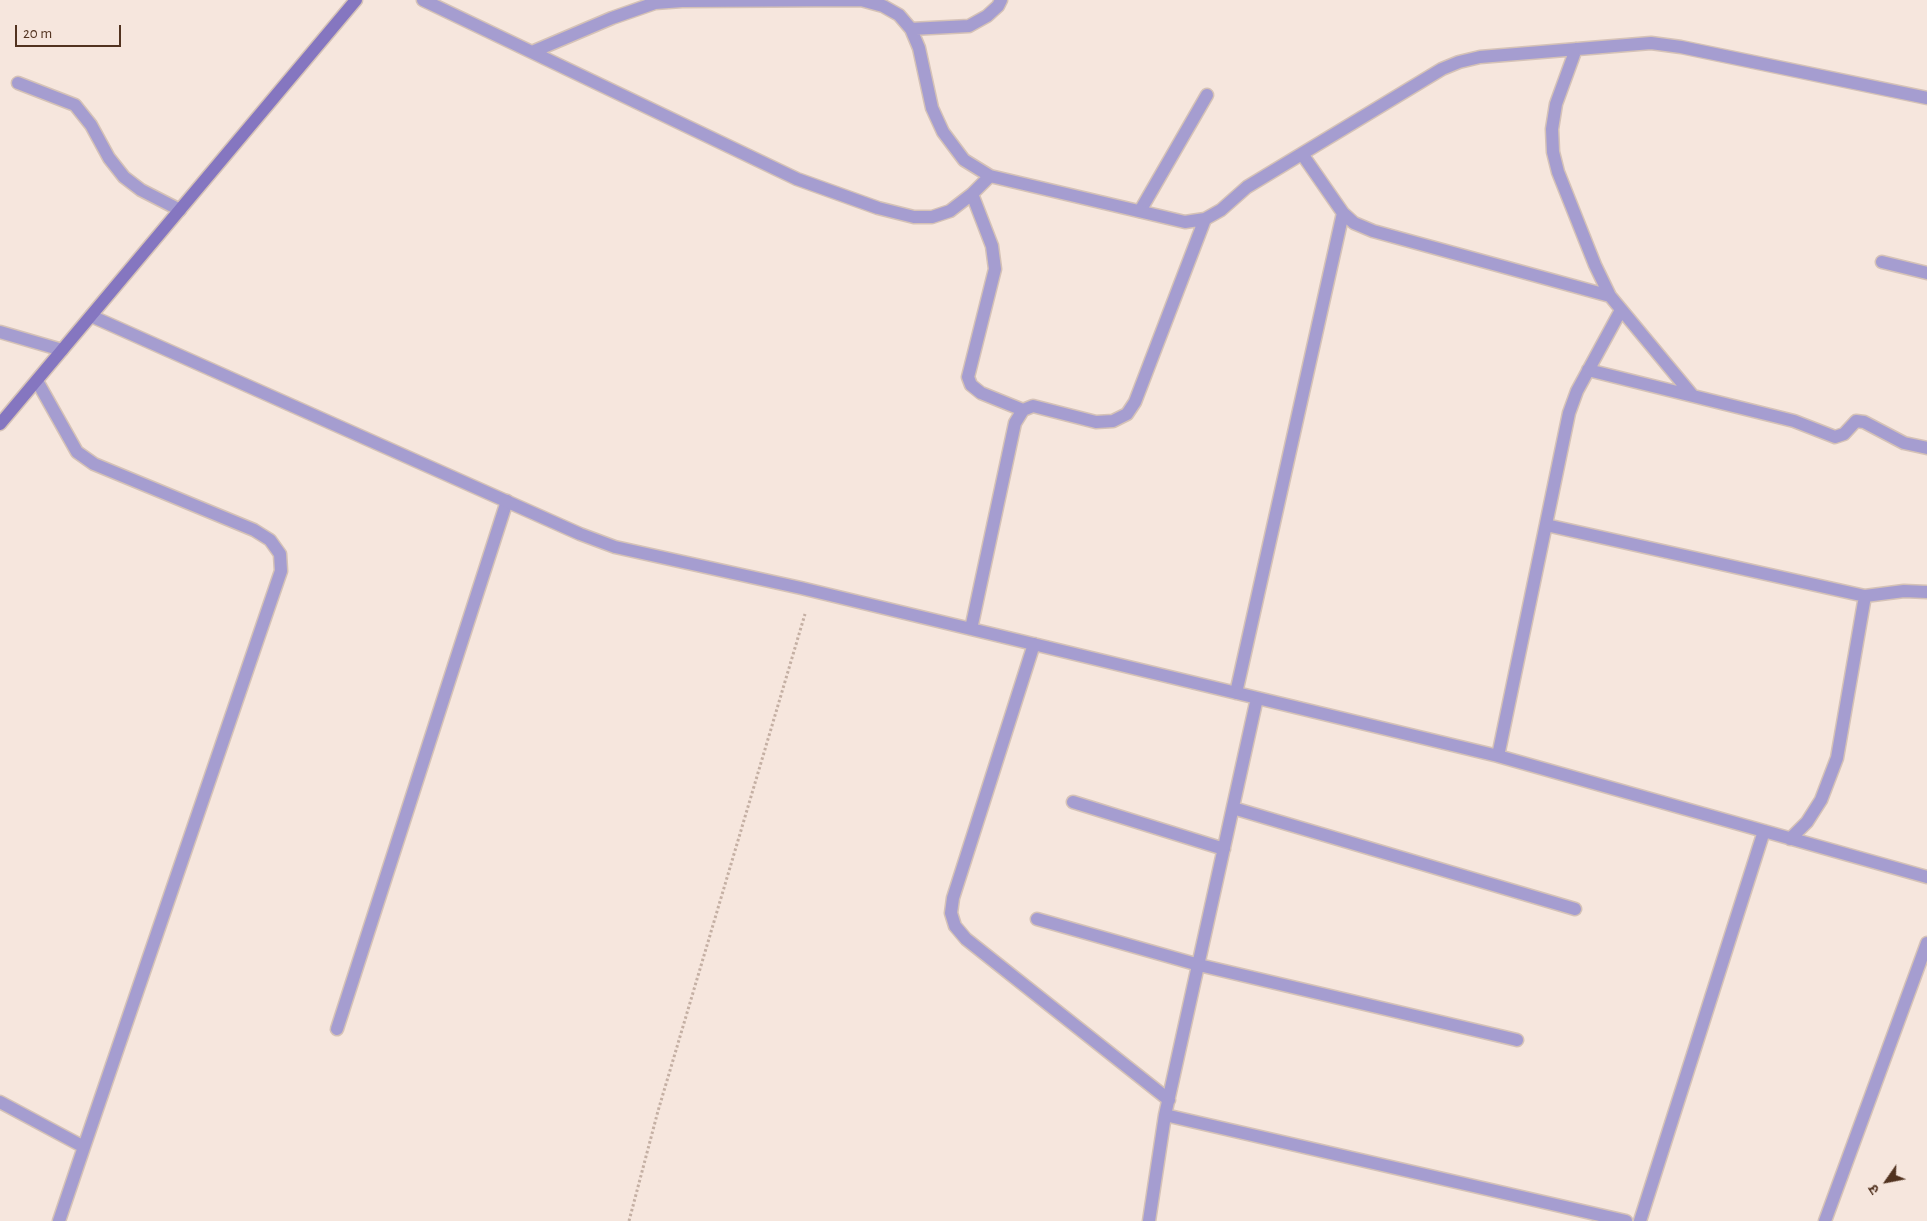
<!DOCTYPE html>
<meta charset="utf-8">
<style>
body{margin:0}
#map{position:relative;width:1927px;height:1221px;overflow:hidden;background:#f6e6dd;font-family:"Alegreya Sans","Noto Sans Devanagari",sans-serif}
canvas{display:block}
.north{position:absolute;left:1862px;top:1156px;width:50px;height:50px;-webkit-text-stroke:4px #f6e6dd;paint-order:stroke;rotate:237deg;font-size:14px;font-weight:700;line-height:20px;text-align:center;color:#523320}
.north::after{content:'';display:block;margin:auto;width:18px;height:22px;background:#523320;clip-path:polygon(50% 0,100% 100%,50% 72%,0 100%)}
.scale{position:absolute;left:15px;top:25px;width:106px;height:22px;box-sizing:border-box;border:2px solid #523320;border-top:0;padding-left:6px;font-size:15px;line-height:18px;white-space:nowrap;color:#523320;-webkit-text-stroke:4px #f6e6dd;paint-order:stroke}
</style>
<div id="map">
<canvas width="1927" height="1221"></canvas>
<div class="north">उ</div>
<div class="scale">20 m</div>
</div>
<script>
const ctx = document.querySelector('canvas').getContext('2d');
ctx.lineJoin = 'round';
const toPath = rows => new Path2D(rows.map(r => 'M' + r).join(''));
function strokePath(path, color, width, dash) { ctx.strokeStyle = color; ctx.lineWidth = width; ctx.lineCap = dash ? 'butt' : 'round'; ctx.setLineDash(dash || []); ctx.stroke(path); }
const path = toPath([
 [629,1221,658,1111,805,614]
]);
const lane = toPath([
 [18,83,75,105,91,125,109,158,124,177,141,190,180,210],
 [1140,211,1207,95],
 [337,1029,507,501]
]);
const street = toPath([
 [423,0,797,179,878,208,914,217,932,217,950,211,972,194,990,176],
 [911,29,969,26,987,16,998,6,1001,0],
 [1576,49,1556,104,1552,129,1553,152,1558,172,1595,265,1610,296,1693,396],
 [532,52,612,18,655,3,682,1,861,0,883,6,899,15,911,29,919,48,932,108,943,132,964,160,990,176,1185,222,1205,219,1221,210,1247,187,1442,69,1459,62,1480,57,1651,43,1681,47,1927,98],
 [1302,154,1343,213,1354,223,1373,231,1610,296],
 [972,194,992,246,995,269,968,377,971,385,981,393,1023,410],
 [1882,262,1927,273],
 [91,316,580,534,615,547,801,588,1498,756,1927,877],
 [0,332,62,350],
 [1588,370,1794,421,1835,437,1844,434,1856,421,1864,422,1904,443,1927,448],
 [1546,525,1865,596,1904,591,1927,592],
 [971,629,1015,423,1023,410,1033,406,1096,422,1113,421,1127,414,1135,402,1205,219],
 [1034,644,953,898,951,913,955,926,966,939,1169,1100],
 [1236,693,1343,213],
 [1498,756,1569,413,1577,391,1621,310],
 [1073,802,1224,849],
 [1233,808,1575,909],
 [1790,839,1807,822,1821,800,1837,758,1865,596],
 [1037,919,1199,965,1517,1040],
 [0,1102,84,1147,281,571,280,554,270,540,254,530,94,464,77,452,37,381],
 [1165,1115,1626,1221],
 [59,1221,84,1147],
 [1149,1221,1165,1115,1257,698],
 [1640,1221,1764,831],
 [1825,1221,1927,943]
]);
const secondary = toPath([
 [0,424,356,0]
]);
strokePath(lane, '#d5c2b7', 15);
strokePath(street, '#d5c2b7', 15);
strokePath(secondary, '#d5c2b7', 15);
strokePath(path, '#c4afa3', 3, [2.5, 2.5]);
strokePath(lane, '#a59dd0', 12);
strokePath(street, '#a59dd0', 12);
strokePath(secondary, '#8576c0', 12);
</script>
